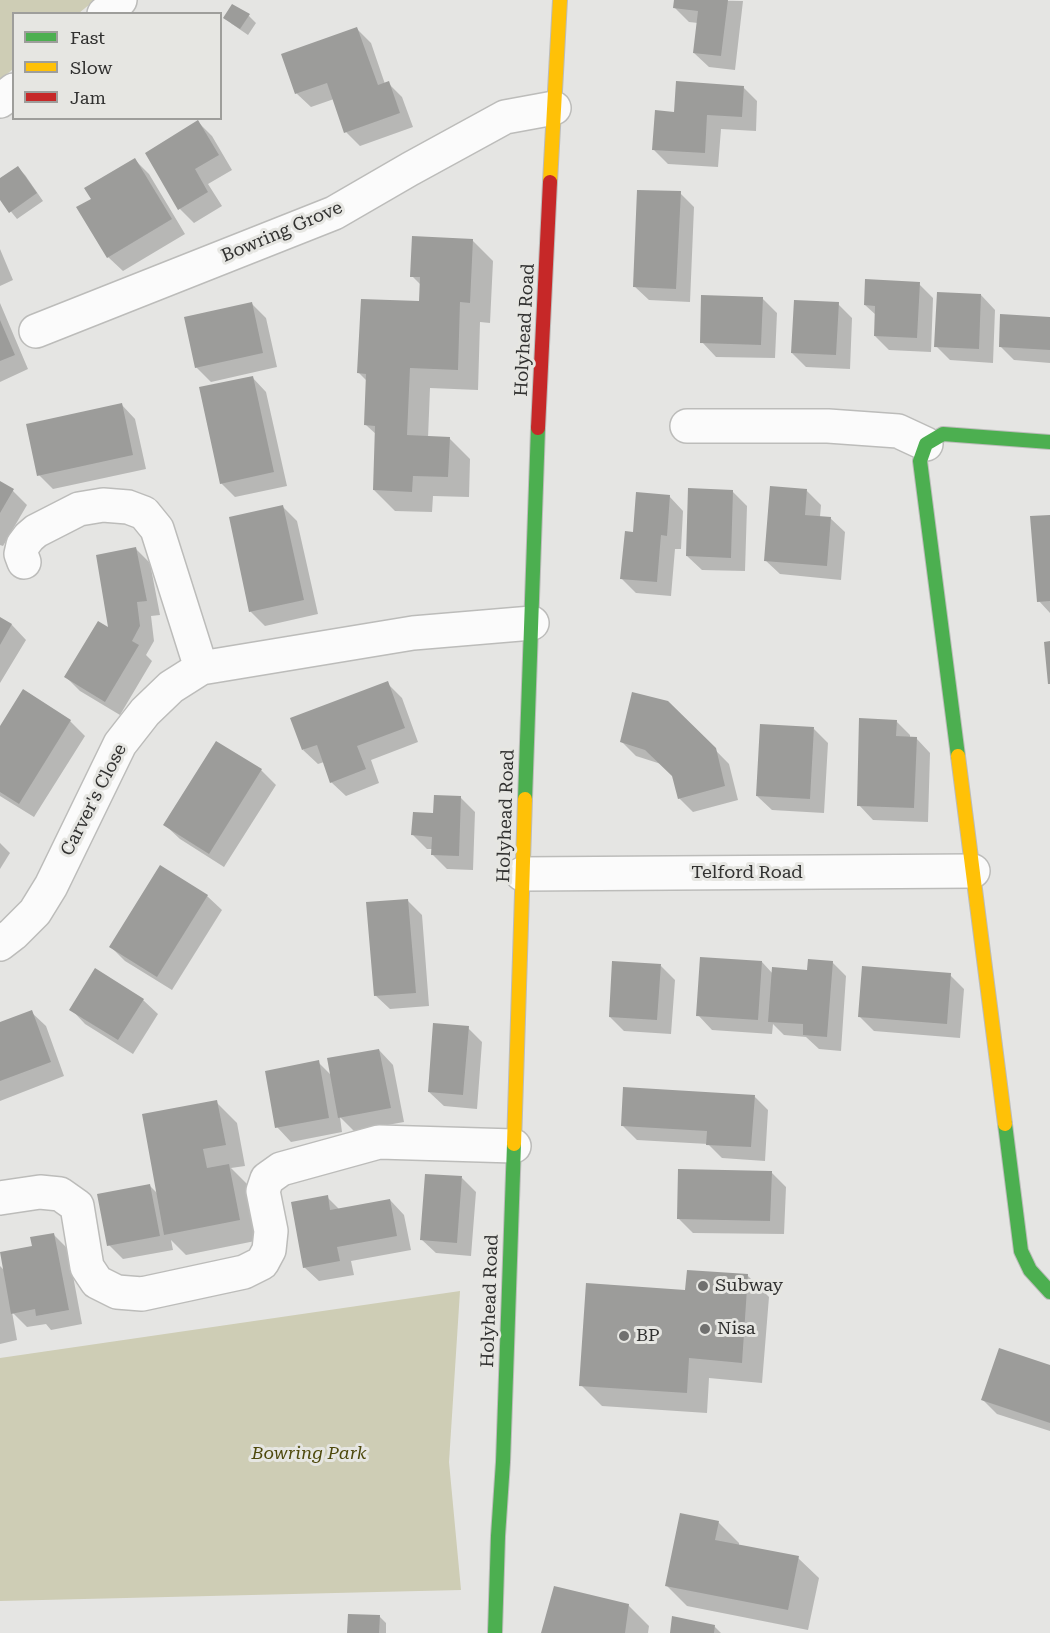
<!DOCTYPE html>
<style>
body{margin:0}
#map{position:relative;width:1050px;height:1633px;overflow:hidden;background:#e5e5e3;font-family:"Roboto Serif",serif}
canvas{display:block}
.legend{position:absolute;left:12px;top:12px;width:210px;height:108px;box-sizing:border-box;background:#e6e6e2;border:2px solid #9e9e9b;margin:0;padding:8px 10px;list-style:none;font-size:18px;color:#313130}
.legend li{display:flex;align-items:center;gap:12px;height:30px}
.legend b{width:30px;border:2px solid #9e9e9b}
</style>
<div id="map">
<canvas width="1050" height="1633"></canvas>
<ul class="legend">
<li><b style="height:8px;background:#4caf50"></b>Fast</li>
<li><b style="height:8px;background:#ffc107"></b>Slow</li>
<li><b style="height:8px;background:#c62828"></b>Jam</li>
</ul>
</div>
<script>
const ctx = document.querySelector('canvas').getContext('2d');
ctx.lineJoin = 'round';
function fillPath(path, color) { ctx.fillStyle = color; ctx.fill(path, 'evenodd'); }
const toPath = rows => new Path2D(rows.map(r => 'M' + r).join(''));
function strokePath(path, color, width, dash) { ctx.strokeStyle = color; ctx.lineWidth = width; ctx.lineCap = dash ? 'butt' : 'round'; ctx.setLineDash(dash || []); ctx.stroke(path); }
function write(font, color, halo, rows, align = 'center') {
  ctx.font = font + ' "Roboto Serif",serif'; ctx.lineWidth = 6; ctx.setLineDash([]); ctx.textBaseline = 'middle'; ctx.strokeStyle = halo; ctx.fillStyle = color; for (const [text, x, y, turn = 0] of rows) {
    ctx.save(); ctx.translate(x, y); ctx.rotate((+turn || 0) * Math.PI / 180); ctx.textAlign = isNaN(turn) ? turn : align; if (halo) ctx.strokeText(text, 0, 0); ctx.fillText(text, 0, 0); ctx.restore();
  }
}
const green = toPath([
 [0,0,95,0,79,13,14,14,13,69,0,80],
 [460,1291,449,1462,461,1590,0,1601,0,1358]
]);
const shadow = toPath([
 [676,0,743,1,735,70,709,67,694,53,698,23,689,22,675,8],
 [249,16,256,23,248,35,232,24,225,18],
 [357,29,371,43,385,84,388,83,402,97,413,127,360,146,346,132,334,99,311,107,296,93],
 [743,87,757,101,756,131,721,129,718,167,668,164,653,149,676,113],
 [198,122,212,136,232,170,208,184,222,206,194,223,180,209],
 [135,160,149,174,185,234,123,271,108,257,93,199],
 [18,168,25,175,43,201,17,219,0,198,0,180],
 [680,193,694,207,690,302,649,300,634,286],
 [472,240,493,261,490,323,480,322,478,390,430,388,428,438,449,438,470,459,469,497,433,496,432,512,395,511,374,490,377,435,366,425,368,382,359,373,421,302,422,286,412,276],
 [0,249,13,280,0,286],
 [919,284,933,298,931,352,889,350,875,336,876,315,865,305],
 [981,295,995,310,993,363,950,360,936,346],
 [762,298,777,313,775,358,716,357,702,342],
 [0,303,28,369,0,382],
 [252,304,266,318,277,367,211,382,196,367],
 [838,304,852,318,850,369,806,367,792,353],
 [1050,318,1050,363,1014,360,1000,346],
 [252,377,266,392,287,486,235,497,221,483],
 [121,404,135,419,146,469,53,489,39,475],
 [0,483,13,491,27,505,3,546,0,545],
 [806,490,821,505,820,517,830,518,845,532,841,580,780,574,765,560],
 [732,491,747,506,745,571,702,570,687,556],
 [669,496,683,511,681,549,675,549,671,596,636,593,622,579,634,534],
 [283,507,297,521,318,614,265,626,250,611],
 [1050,516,1050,613,1039,601],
 [136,549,150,563,160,615,151,616,154,641,146,655,152,661,120,715,80,691,66,677,110,630],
 [0,619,12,625,26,640,0,683],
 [387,683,402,698,418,742,371,760,379,783,346,796,331,782,324,762,318,764,303,750],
 [23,691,70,721,85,736,34,817,0,796,0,729],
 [668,702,729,764,738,800,693,812,679,798,673,775,661,764,636,756,621,741],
 [896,721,910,735,910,738,916,738,930,753,928,822,873,820,859,805],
 [814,729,828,743,824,813,772,810,757,796],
 [217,743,261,770,276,785,224,867,180,839,165,825],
 [461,798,475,812,473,870,447,869,432,854,432,849,427,849,413,835,435,815],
 [0,843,10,853,0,869],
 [160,867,207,896,222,910,172,990,125,961,111,947],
 [408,901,422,915,429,1006,390,1009,375,995],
 [762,962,773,974,808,971,832,962,846,976,841,1051,819,1049,806,1037,784,1035,773,1024,772,1034,712,1030,698,1015],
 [661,966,675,980,671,1034,624,1031,610,1017],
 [950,975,964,989,960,1038,874,1031,860,1017],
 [143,1000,158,1014,133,1054,85,1024,71,1009],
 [31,1012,46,1026,64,1076,0,1101,0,1024],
 [468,1028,482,1042,477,1109,444,1106,429,1092],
 [379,1050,393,1065,404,1122,354,1131,340,1117,342,1132,291,1142,277,1127,318,1062,332,1076],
 [754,1096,768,1110,765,1161,722,1158,708,1144,637,1140,623,1126],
 [216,1102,237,1123,245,1166,231,1168,249,1186,260,1240,186,1255,171,1240,173,1250,123,1259,109,1245,150,1186,158,1194],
 [771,1172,786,1187,784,1234,693,1233,678,1218],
 [462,1178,476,1192,471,1256,436,1253,421,1239],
 [327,1197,340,1210,390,1200,404,1215,411,1250,351,1261,354,1275,319,1281,304,1267],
 [53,1234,68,1249,82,1324,51,1330,46,1324,27,1327,12,1312,17,1340,0,1344,0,1266,5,1271],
 [748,1276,769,1297,762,1383,709,1378,707,1413,602,1406,581,1385,686,1292],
 [1050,1366,1050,1431,997,1414,983,1400],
 [718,1522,739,1543,739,1546,798,1558,819,1578,808,1630,687,1606,666,1585],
 [628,1605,649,1626,648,1633,543,1633],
 [379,1616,386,1623,386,1633,349,1633],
 [714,1626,721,1633,672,1633]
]);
const building = toPath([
 [674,0,728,0,721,56,693,53,698,11,673,8],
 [232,4,250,14,240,29,223,18],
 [357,27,378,85,389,81,400,113,344,133,327,83,295,94,281,54],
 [676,81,744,86,742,117,707,115,705,153,652,150,655,110,674,112],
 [198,120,219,155,195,169,208,192,178,210,145,153],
 [135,158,172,219,107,258,76,207,91,199,84,188],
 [18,166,37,193,9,213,0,200,0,178],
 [637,190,681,191,676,289,633,287],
 [412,236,473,239,470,303,460,302,458,370,410,368,407,435,450,437,448,477,413,476,412,492,373,490,375,426,364,425,366,374,357,373,361,299,419,301,420,277,410,277],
 [865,279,920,282,917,338,874,336,875,306,864,305],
 [937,292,981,294,979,349,934,347],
 [701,295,763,297,761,345,700,343],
 [794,300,839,302,836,355,791,353],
 [252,302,263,353,195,368,184,317],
 [1000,314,1050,317,1050,350,999,347],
 [0,320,15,355,0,361],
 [253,376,274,472,220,484,199,387],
 [122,403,133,455,37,476,26,424],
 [0,481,14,489,0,513],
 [770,486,807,489,805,515,831,517,827,566,764,561],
 [688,488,733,490,731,558,686,556],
 [636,492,670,495,667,536,661,535,657,582,620,579,625,531,633,532],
 [283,505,304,600,249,612,229,517],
 [1050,515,1050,601,1037,602,1030,516],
 [136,547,147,601,137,602,140,626,132,641,139,645,105,702,64,677,98,621,108,627,96,555],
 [0,617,12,624,0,645],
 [1050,641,1050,684,1048,684,1044,642],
 [388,681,405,728,357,746,366,769,330,783,317,745,302,750,290,718],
 [23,689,71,720,19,804,0,792,0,726],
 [632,692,668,701,716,748,725,786,678,799,672,776,645,750,620,742],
 [859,718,897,720,896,736,917,737,914,808,857,806],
 [760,724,814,727,810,799,756,796],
 [216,741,262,769,209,854,163,825],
 [434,795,461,796,459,856,431,855,432,837,411,835,413,812,433,813],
 [160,865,208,895,157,977,109,947],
 [408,899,416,993,374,996,366,902],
 [700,957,762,961,758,1020,696,1016],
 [808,959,833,961,827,1037,803,1035,803,1024,768,1022,772,967,807,970],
 [612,961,661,964,657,1020,609,1017],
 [862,966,951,973,947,1024,858,1017],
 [95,968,144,999,118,1040,69,1010],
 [32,1010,51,1062,0,1081,0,1022],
 [433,1023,469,1026,463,1095,428,1092],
 [379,1049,391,1108,338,1118,327,1058],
 [319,1060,329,1118,275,1128,265,1071],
 [623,1087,755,1095,751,1147,706,1145,707,1131,621,1126],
 [217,1100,226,1145,203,1149,207,1168,229,1164,240,1220,164,1235,142,1114],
 [678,1169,772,1171,770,1221,677,1219],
 [425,1174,462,1176,457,1243,420,1240],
 [150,1184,160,1236,107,1246,97,1194],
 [328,1195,330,1210,390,1199,397,1236,337,1247,340,1261,303,1268,291,1202],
 [54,1233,69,1310,36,1316,35,1309,11,1314,0,1252,32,1246,30,1237],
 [687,1270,748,1274,742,1363,689,1358,687,1393,579,1386,586,1283,685,1290],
 [999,1348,1050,1365,1050,1423,981,1400],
 [680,1513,719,1521,715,1540,799,1556,788,1610,665,1586],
 [554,1586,629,1604,625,1633,541,1633],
 [348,1614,380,1615,379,1633,347,1633],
 [672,1616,715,1625,714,1633,670,1633]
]);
const street = toPath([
 [104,14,120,0],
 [0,101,14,90],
 [36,331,334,213,410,169,505,117,554,108],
 [687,426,828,426,898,431,926,444],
 [24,562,21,554,23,545,29,537,36,531,79,509,103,505,128,507,144,513,157,529,201,668],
 [522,874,973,871],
 [0,944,13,934,35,912,51,886,120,744,145,712,171,687,201,668,413,633,532,623],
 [0,1198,40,1192,60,1194,77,1206,87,1267,97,1282,117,1292,142,1294,244,1272,262,1263,269,1250,271,1231,263,1191,267,1179,281,1169,379,1142,514,1146]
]);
const fast = toPath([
 [958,756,920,461,926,444,943,434,1050,442],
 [525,799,538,428],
 [1005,1124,1021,1251,1030,1270,1050,1292],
 [495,1633,498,1536,503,1462,514,1144]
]);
const slow = toPath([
 [550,182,560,0],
 [958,756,1005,1124],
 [514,1144,525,799]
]);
const jam = toPath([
 [538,428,550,182]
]);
const markers = [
 [703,1286,6,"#70706f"],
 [705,1329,6,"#70706f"],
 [624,1336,6,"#70706f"]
];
const streetNames = [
 ["Bowring Grove",282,232,-23],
 ["Holyhead Road",525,330,-87],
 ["Carver's Close",94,800,-63],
 ["Holyhead Road",506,816,-88],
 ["Telford Road",747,873],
 ["Holyhead Road",490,1301,-88]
];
const poiNames = [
 ["Subway",715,1286],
 ["Nisa",717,1329],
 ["BP",636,1336]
];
const parkNames = [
 ["Bowring Park",309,1454]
];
fillPath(green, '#cecdb5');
fillPath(shadow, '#0003');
fillPath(building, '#9c9c9a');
strokePath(street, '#bcbcba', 36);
strokePath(fast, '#bcbcba', 16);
strokePath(slow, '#bcbcba', 16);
strokePath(jam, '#bcbcba', 16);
strokePath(street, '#fbfbfb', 33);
strokePath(fast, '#4caf50', 14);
strokePath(slow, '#ffc107', 14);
strokePath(jam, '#c62828', 14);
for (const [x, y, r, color] of markers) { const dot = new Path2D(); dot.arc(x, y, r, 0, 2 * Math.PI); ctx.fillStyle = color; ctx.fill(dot); strokePath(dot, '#e6e6e2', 2); }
write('18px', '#313130', '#e6e6e2', streetNames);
write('18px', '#313130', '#e6e6e2', poiNames, 'left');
write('italic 18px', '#4e490c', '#e6e6e2', parkNames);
</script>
